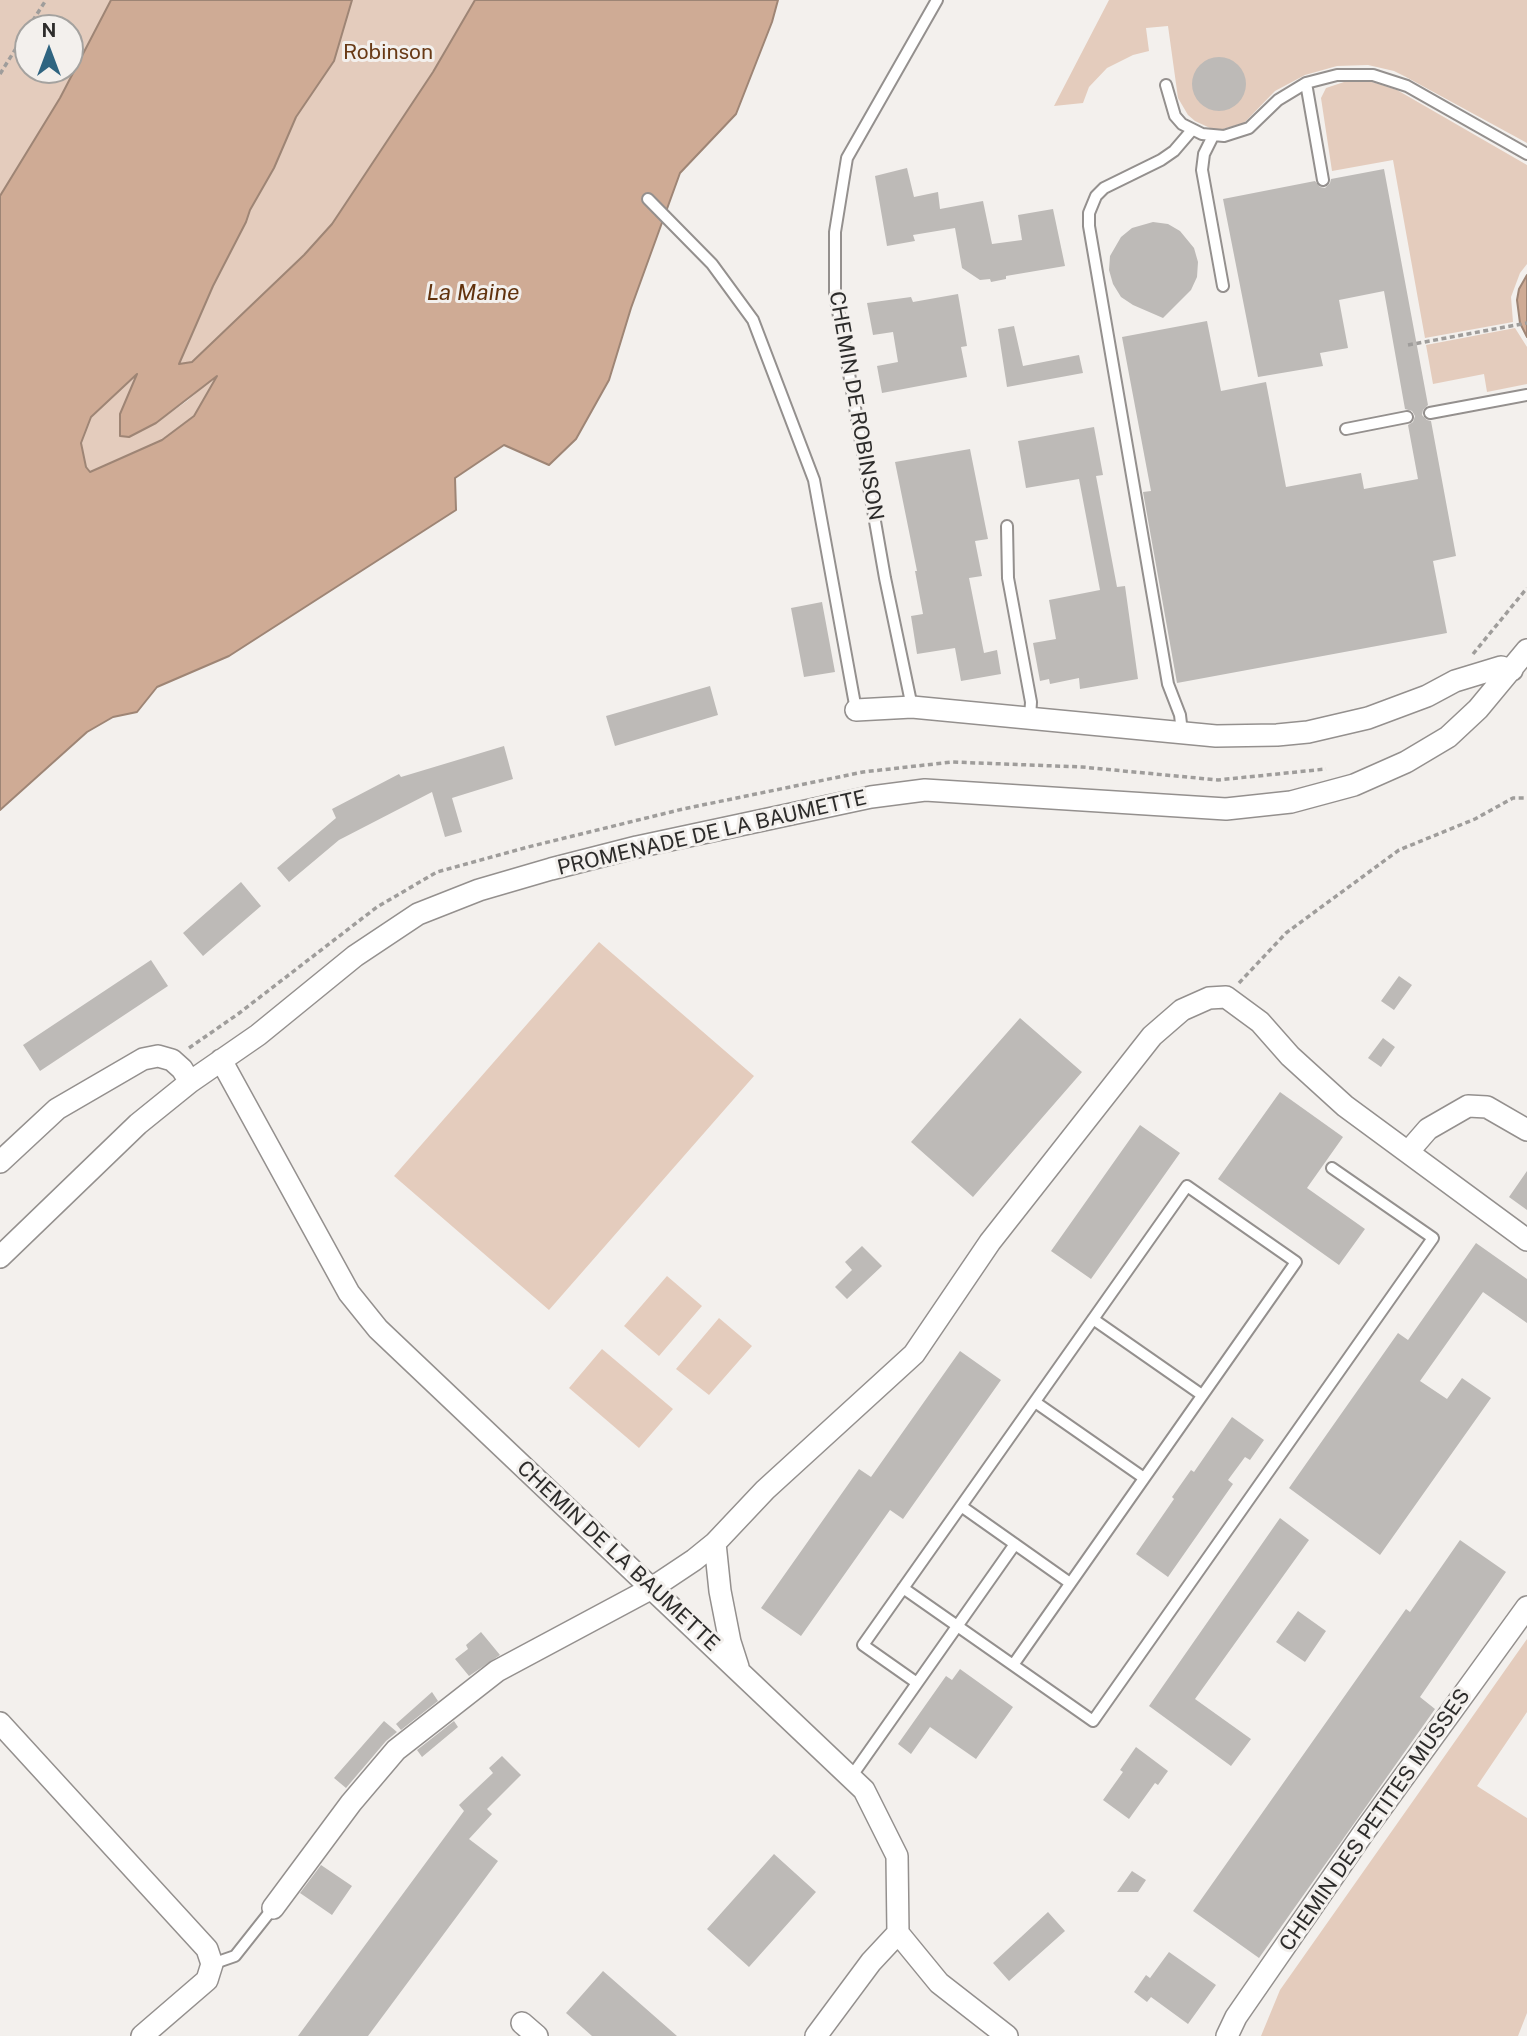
<!DOCTYPE html>
<style>
body{margin:0}
#map{position:relative;width:1527px;height:2036px;overflow:hidden;background:#f3f0ed;font-family:"Public Sans",sans-serif}
canvas{display:block}
.north{position:absolute;left:14px;top:14px;width:70px;height:70px;box-sizing:border-box;background:#f3f0ed;border:2px solid #a4a29f;border-radius:50%;rotate:0deg;font-size:19px;font-weight:700;line-height:28px;text-align:center;color:#2d2c2b}
.north::after{content:'';display:block;margin:auto;width:24px;height:32px;background:#2f6480;clip-path:polygon(50% 0,100% 100%,50% 72%,0 100%)}
</style>
<div id="map">
<canvas width="1527" height="2036"></canvas>
<div class="north">N</div>
</div>
<script>
const ctx = document.querySelector('canvas').getContext('2d');
ctx.lineJoin = 'round';
function fillPath(path, color) { ctx.fillStyle = color; ctx.fill(path, 'evenodd'); }
const toPath = rows => new Path2D(rows.map(r => 'M' + r).join(''));
function strokePath(path, color, width, dash) { ctx.strokeStyle = color; ctx.lineWidth = width; ctx.lineCap = dash ? 'butt' : 'round'; ctx.setLineDash(dash || []); ctx.stroke(path); }
function write(font, color, halo, rows, align = 'center') {
  ctx.font = font + ' "Public Sans",sans-serif'; ctx.lineWidth = 6; ctx.setLineDash([]); ctx.textBaseline = 'middle'; ctx.strokeStyle = halo; ctx.fillStyle = color; for (const [text, x, y, turn = 0] of rows) {
    ctx.save(); ctx.translate(x, y); ctx.rotate((+turn || 0) * Math.PI / 180); ctx.textAlign = isNaN(turn) ? turn : align; if (halo) ctx.strokeText(text, 0, 0); ctx.fillText(text, 0, 0); ctx.restore();
  }
}
const green = toPath([
 [0,0,111,0,60,98,0,196],
 [28,28,70,28,70,70,28,70],
 [352,0,475,0,433,72,332,224,304,255,192,362,178,364,213,286,246,222,250,210,274,168,296,117,334,61],
 [1109,0,1527,0,1527,143,1406,77,1394,71,1368,65,1337,66,1305,75,1275,91,1244,123,1223,129,1212,129,1195,121,1188,115,1178,98,1168,26,1146,28,1149,51,1133,55,1107,68,1089,87,1083,103,1054,106],
 [1215,63,1231,67,1240,81,1235,97,1224,104,1208,102,1202,96,1198,87,1199,79,1202,71],
 [1347,81,1372,82,1397,90,1527,165,1527,264,1520,273,1511,297,1513,322,1425,338,1393,160,1332,171,1321,98,1326,88],
 [1515,328,1527,347,1527,384,1487,392,1484,374,1433,384,1426,345],
 [138,372,120,414,129,437,156,423,187,401,218,374,194,416,162,440,90,473,86,467,81,443,91,417],
 [599,942,754,1076,549,1310,394,1176],
 [667,1276,702,1306,659,1356,624,1326],
 [719,1318,752,1346,709,1395,676,1369],
 [602,1349,673,1409,639,1448,569,1388],
 [1527,1639,1527,1712,1477,1786,1527,1818,1527,2013,1518,2036,1261,2036,1280,1990]
]);
const water = toPath([
 [111,0,352,0,334,61,296,117,274,168,250,210,246,222,213,286,179,364,192,362,304,255,332,224,433,72,475,0,778,0,772,22,736,114,680,173,631,308,609,380,576,439,549,465,504,445,455,478,456,510,229,656,157,687,137,712,113,717,87,732,0,810,0,196,60,98,111,0],
 [137,374,120,414,120,436,129,437,156,423,217,376,194,416,162,440,90,472,86,467,81,443,91,417,137,374],
 [1527,275,1527,337,1520,323,1517,300,1519,289,1527,275]
]);
const building = toPath([
 '1192 84a27 27 0 1 1 54 0a27 27 0 1 1-54 0Z',
 [907,168,914,197,938,192,940,209,983,201,992,244,1022,240,1018,215,1053,209,1065,266,1006,276,1006,279,991,282,990,279,980,280,962,268,955,228,913,235,915,241,887,246,875,176],
 [1384,169,1428,405,1423,410,1422,415,1427,420,1431,421,1456,556,1433,561,1447,633,1177,683,1143,492,1151,491,1122,337,1207,321,1221,391,1266,382,1286,487,1361,473,1364,489,1418,479,1408,425,1413,422,1415,416,1412,411,1405,409,1384,291,1339,300,1348,348,1320,353,1323,366,1258,377,1223,199,1315,181,1320,187,1325,188,1330,183,1331,179],
 [1153,222,1168,224,1180,231,1194,248,1198,262,1197,277,1191,290,1163,318,1133,305,1121,297,1113,284,1109,270,1110,256,1121,237,1132,228],
 [958,294,967,346,961,347,967,377,882,393,877,366,898,362,893,332,873,335,867,303,911,297,913,302],
 [1014,326,1023,366,1079,355,1083,373,1007,387,998,329],
 [1094,427,1103,475,1096,476,1117,587,1125,586,1138,679,1080,689,1079,678,1050,684,1049,679,1040,681,1033,643,1056,639,1049,600,1100,590,1079,479,1026,488,1018,441],
 [970,449,988,539,975,541,982,576,969,578,984,653,997,650,1001,674,961,681,955,648,917,654,911,616,923,614,915,571,917,571,895,462],
 [822,602,835,672,804,677,791,608],
 [710,686,718,715,615,746,606,716],
 [504,746,513,779,452,798,462,832,445,837,432,792,339,840,289,882,277,868,336,818,332,809,399,774,401,777],
 [241,882,261,906,203,956,183,933],
 [151,960,168,986,40,1071,23,1045],
 [1399,976,1412,985,1394,1010,1381,1001],
 [1020,1018,1082,1072,973,1197,911,1142],
 [1383,1038,1395,1047,1381,1067,1368,1058],
 [1280,1092,1343,1137,1307,1188,1365,1229,1339,1265,1218,1179],
 [1140,1125,1180,1153,1091,1279,1051,1251],
 [1527,1171,1527,1210,1509,1197],
 [1476,1243,1527,1279,1527,1323,1483,1292,1420,1381,1447,1399,1462,1378,1491,1398,1380,1555,1289,1488,1398,1333,1408,1340],
 [862,1246,882,1266,847,1299,835,1287,852,1270,845,1262],
 [960,1351,1001,1380,903,1519,890,1510,801,1636,761,1608,859,1469,871,1477],
 [1232,1417,1264,1440,1250,1460,1245,1457,1228,1480,1233,1484,1168,1577,1136,1554,1174,1499,1172,1497,1191,1470,1194,1472],
 [1280,1518,1309,1540,1195,1699,1251,1739,1231,1766,1149,1706],
 [1460,1540,1506,1572,1420,1697,1435,1709,1259,1958,1193,1911,1406,1609,1410,1612],
 [1298,1611,1326,1631,1305,1662,1276,1642],
 [481,1632,500,1655,469,1676,455,1659,468,1649,466,1645],
 [960,1669,1013,1707,976,1759,930,1727,911,1754,898,1744,946,1676,952,1680],
 [432,1692,438,1701,401,1730,396,1724],
 [384,1721,397,1732,386,1741,346,1788,334,1778],
 [454,1721,458,1727,422,1757,417,1750],
 [1136,1747,1168,1771,1158,1785,1155,1783,1129,1819,1103,1800,1123,1772,1120,1770],
 [502,1756,521,1775,487,1809,492,1814,469,1839,498,1861,368,2036,298,2036,464,1811,459,1805,493,1773,489,1768],
 [774,1854,816,1892,749,1967,707,1929],
 [321,1865,352,1886,332,1915,300,1893],
 [1132,1871,1146,1880,1138,1892,1117,1892],
 [1048,1912,1065,1931,1009,1981,993,1963],
 [1169,1952,1216,1985,1188,2024,1151,1997,1147,2002,1134,1992,1146,1975,1150,1978],
 [603,1971,677,2036,592,2036,566,2013]
]);
const path = toPath([
 [28,28,46,0],
 [0,74,28,29],
 [1408,345,1527,323],
 [1473,654,1527,588],
 [1239,983,1286,933,1399,850,1475,819,1513,798,1527,798],
 [189,1048,238,1014,377,907,437,872,528,847,683,809,863,772,952,762,1082,767,1218,780,1326,769]
]);
const service = toPath([
 [1306,83,1323,180],
 [1166,85,1175,116,1182,124,1202,134,1224,136,1249,128,1278,100,1306,83,1337,75,1373,75,1407,86,1527,154],
 [1213,136,1204,154,1202,170,1223,286],
 [648,199,712,264,753,320,814,480,856,710],
 [1430,413,1527,395],
 [1346,429,1407,417],
 [1007,526,1008,578,1031,702,1030,718],
 [912,707,885,578,835,294,835,232,847,158,937,0],
 [1182,732,1180,715,1168,684,1089,226,1089,213,1096,196,1104,188,1161,160,1174,151,1192,130],
 [1093,1319,1202,1395],
 [1035,1402,1144,1478],
 [961,1506,1070,1583],
 [903,1588,1093,1721,1433,1238,1332,1168],
 [917,1683,863,1645,1187,1186,1296,1262,1013,1665],
 [851,1777,1015,1544],
 [212,1964,235,1956,273,1908]
]);
const minor = toPath([
 [856,710,912,707,1216,736,1277,735,1308,732,1368,718,1427,696,1455,681,1501,667,1512,670],
 [221,1060,349,1293,378,1329,864,1790,897,1856,898,1933,939,1983,1007,2036],
 [1408,1152,1428,1129,1468,1106,1487,1107,1527,1130],
 [0,1162,57,1109,143,1059,158,1056,172,1060,182,1069,190,1082],
 [0,1257,138,1124,190,1082,258,1035,355,956,418,914,479,890,551,869,637,847,871,797,925,790,1226,809,1291,802,1354,785,1406,762,1448,737,1478,709,1527,650],
 [715,1543,720,1591,730,1642,738,1667],
 [0,1723,207,1949,212,1964,207,1980,142,2036],
 [273,1908,351,1803,396,1750,497,1671,652,1588,694,1560,715,1543,765,1490,914,1354,990,1242,1152,1036,1182,1010,1209,998,1226,997,1260,1022,1290,1056,1345,1106,1527,1240],
 [522,2023,537,2036],
 [816,2036,871,1962,898,1933],
 [1227,2036,1236,2017,1366,1829,1527,1607]
]);
const parkNames = [
 ["Robinson",388,53]
];
const streetNames = [
 ["CHEMIN DE ROBINSON",856,406,80],
 ["PROMENADE DE LA BAUMETTE",712,833,-13],
 ["CHEMIN DE LA BAUMETTE",618,1556,43],
 ["CHEMIN DES PETITES MUSSES",1375,1820,-55]
];
const waterNames = [
 ["La Maine",473,293]
];
fillPath(green, '#e4ccbd');
fillPath(water, '#cfab95');
strokePath(water, '#9e8575', 2);
fillPath(building, '#bdbab7');
strokePath(service, '#94908e', 14);
strokePath(minor, '#94908e', 24);
strokePath(path, '#9f9d9b', 3.5, [5, 3.5]);
strokePath(service, '#fff', 10);
strokePath(minor, '#fff', 21);
write('21px', '#693a16', '#f3f0ed', parkNames);
write('21px', '#2d2c2b', '#f3f0ed', streetNames);
write('italic 23px', '#61320d', '#f3f0ed', waterNames);
</script>
